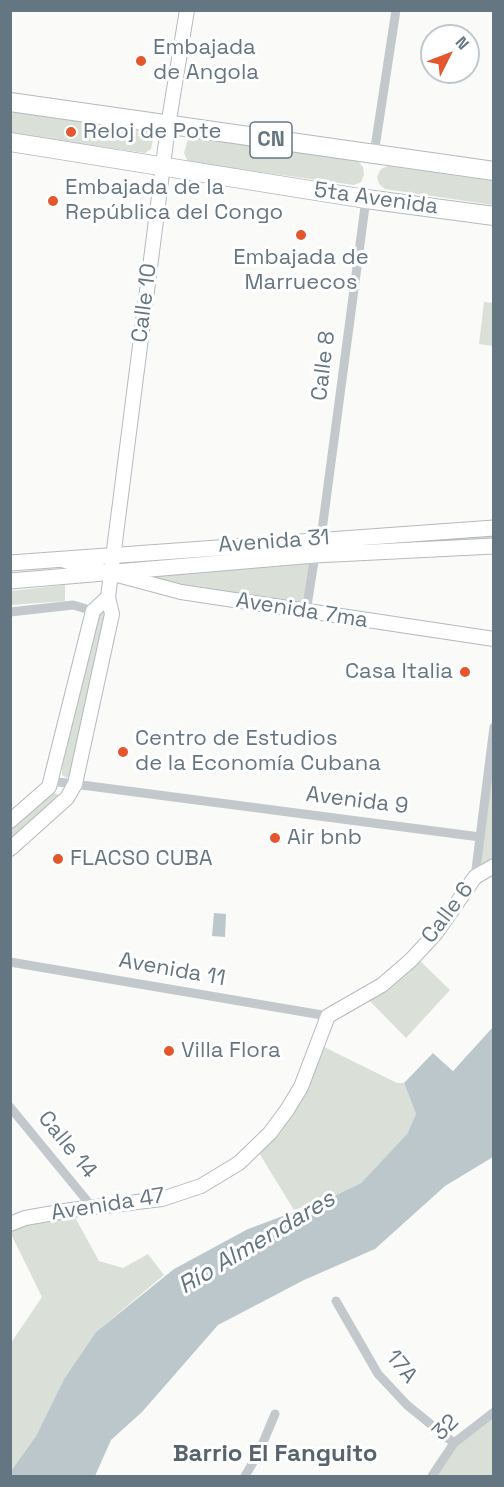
<!DOCTYPE html>
<meta charset="utf-8">
<style>
body{margin:0}
#map{position:relative;width:504px;height:1487px;overflow:hidden;background:#fafaf8;font-family:"Space Grotesk",sans-serif}
canvas{display:block}
.frame{position:absolute;inset:0;border:12px solid #657683;pointer-events:none}
.north{position:absolute;left:420px;top:24px;width:60px;height:60px;box-sizing:border-box;background:#fff;border:2px solid #c1c8cd;border-radius:50%;rotate:48deg;font-size:16px;font-weight:700;line-height:24px;text-align:center;color:#657683}
.north::after{content:'';display:block;margin:auto;width:21px;height:27px;background:#e4572e;clip-path:polygon(50% 0,100% 100%,50% 72%,0 100%)}
</style>
<div id="map">
<canvas width="504" height="1487"></canvas>
<div class="frame"></div>
<div class="north">N</div>
</div>
<script>
const ctx = document.querySelector('canvas').getContext('2d');
ctx.lineJoin = 'round';
function fillPath(path, color) { ctx.fillStyle = color; ctx.fill(path, 'evenodd'); }
const toPath = rows => new Path2D(rows.map(r => 'M' + r).join(''));
function strokePath(path, color, width, dash) { ctx.strokeStyle = color; ctx.lineWidth = width; ctx.lineCap = dash ? 'butt' : 'round'; ctx.setLineDash(dash || []); ctx.stroke(path); }
function write(font, color, halo, rows, align = 'center') {
  ctx.font = font + ' "Space Grotesk",sans-serif'; ctx.lineWidth = 6; ctx.setLineDash([]); ctx.textBaseline = 'middle'; ctx.strokeStyle = halo; ctx.fillStyle = color; for (const [text, x, y, turn = 0] of rows) {
    ctx.save(); ctx.translate(x, y); ctx.rotate((+turn || 0) * Math.PI / 180); ctx.textAlign = isNaN(turn) ? turn : align; if (halo) ctx.strokeText(text, 0, 0); ctx.fillText(text, 0, 0); ctx.restore();
  }
}
const green = toPath([
 [10,110,148,130,154,136,151,149,145,153,11,134],
 [196,137,358,161,363,167,364,175,361,182,354,185,188,162,184,153,188,139],
 [388,166,493,181,493,205,385,189,379,184,377,177,381,169],
 [484,302,493,303,493,346,479,344],
 [493,536,493,539,316,548,120,566,120,560],
 [315,555,306,612,112,573],
 [65,585,65,601,11,605,11,591],
 [103,612,106,616,72,773,67,778,62,775,62,768,98,615],
 [493,727,493,866,475,877],
 [45,792,58,794,61,801,11,847,11,823],
 [415,956,450,990,406,1038,364,995],
 [316,1043,397,1083,404,1083,416,1114,407,1134,361,1183,326,1200,294,1210,256,1148,270,1133],
 [71,1210,99,1261,123,1268,148,1254,164,1275,96,1332,64,1379,36,1436,11,1471,11,1343,42,1297,11,1234,11,1224],
 [488,1416,493,1419,493,1476,432,1476,454,1443]
]);
const water = toPath([
 [214,913,226,914,225,937,212,936],
 [493,1027,493,1157,445,1186,375,1249,304,1280,218,1325,142,1412,111,1440,95,1476,11,1476,11,1471,36,1436,64,1379,96,1332,174,1269,248,1229,326,1200,361,1183,407,1134,416,1114,404,1083,433,1053,453,1071]
]);
const pier = toPath([
 [494,1024,453,1071,431,1051,435,1051,453,1067]
]);
const street = toPath([
 [374,154,396,10],
 [321,538,366,199],
 [10,612,73,605,93,611],
 [306,612,315,555],
 [51,781,480,837],
 [475,877,494,727],
 [10,962,328,1016],
 [10,1107,93,1208],
 [336,1301,378,1374,407,1405,454,1443],
 [245,1476,259,1452,275,1414],
 [432,1476,454,1443,494,1412]
]);
const secondary = toPath([
 [65,561,181,592,494,639],
 [10,821,49,787,93,611,108,597],
 [10,849,67,798,75,784,112,614,108,597,168,126,187,10],
 [10,1224,25,1218,71,1210,162,1199,201,1186,239,1163,270,1133,287,1110,301,1087,328,1016,382,985,411,960,436,933,475,877,494,866]
]);
const primary = toPath([
 [10,563,494,528],
 [10,581,315,555,494,546]
]);
const highway = toPath([
 [10,102,494,171],
 [10,142,366,199,494,216]
]);
const markers = [
 [141,61,6,"#e4572e"],
 [71,132,6,"#e4572e"],
 [53,201,6,"#e4572e"],
 [301,235,6,"#e4572e"],
 [465,672,6,"#e4572e"],
 [123,752,6,"#e4572e"],
 [275,838,6,"#e4572e"],
 [58,859,6,"#e4572e"],
 [169,1051,6,"#e4572e"]
];
const shields = [
 [271,140,42]
];
const shieldNames = [
 ["CN",271,140]
];
const poiNames = [
 ["Embajada",153,48],
 ["de Angola",153,73],
 ["Reloj de Pote",83,132],
 ["Embajada de la",65,188],
 ["República del Congo",65,213],
 ["Embajada de",301,258,"center"],
 ["Marruecos",301,283,"center"],
 ["Casa Italia",453,672,"right"],
 ["Centro de Estudios",135,739],
 ["de la Economía Cubana",135,764],
 ["Air bnb",287,838],
 ["FLACSO CUBA",70,859],
 ["Villa Flora",181,1051]
];
const streetNames = [
 ["5ta Avenida",376,199,8],
 ["Calle 10",145,303,-83],
 ["Calle 8",324,366,-83],
 ["Avenida 31",274,542,-4],
 ["Avenida 7ma",302,611,9],
 ["Avenida 9",357,801,7],
 ["Calle 6",448,913,-53],
 ["Avenida 11",172,970,10],
 ["Calle 14",67,1145,51],
 ["Avenida 47",108,1205,-9],
 ["17A",401,1367,51],
 ["32",446,1428,-45]
];
const waterNames = [
 ["Río Almendares",257,1243,-31]
];
const neighbourhoodNames = [
 ["Barrio El Fanguito",275,1454]
];
fillPath(green, '#dadfd7');
fillPath(water, '#bbc7cb');
fillPath(pier, '#fafaf8');
strokePath(secondary, '#b3babf', 16);
strokePath(primary, '#b5babe', 17);
strokePath(highway, '#b4b9bd', 20);
strokePath(street, '#c3c8cc', 9);
strokePath(secondary, '#fff', 14);
strokePath(primary, '#fff', 15);
strokePath(highway, '#fff', 18);
for (const [x, y, r, color] of markers) { const dot = new Path2D(); dot.arc(x, y, r, 0, 2 * Math.PI); ctx.fillStyle = color; ctx.fill(dot); strokePath(dot, '#fff', 2); }
for (const [x, y, w] of shields) { const box = new Path2D(); box.roundRect(x - w / 2, y - 18, w, 36, 4.5); ctx.fillStyle = '#fff'; ctx.fill(box); strokePath(box, '#657683', 1.5); }
write('bold 21px', '#657683', null, shieldNames);
write('22px', '#657683', '#fff', poiNames, 'left');
write('22px', '#657683', '#fff', streetNames);
write('italic 24px', '#60757c', '#fff', waterNames);
write('bold 24px', '#57646e', '#fff', neighbourhoodNames);
</script>
